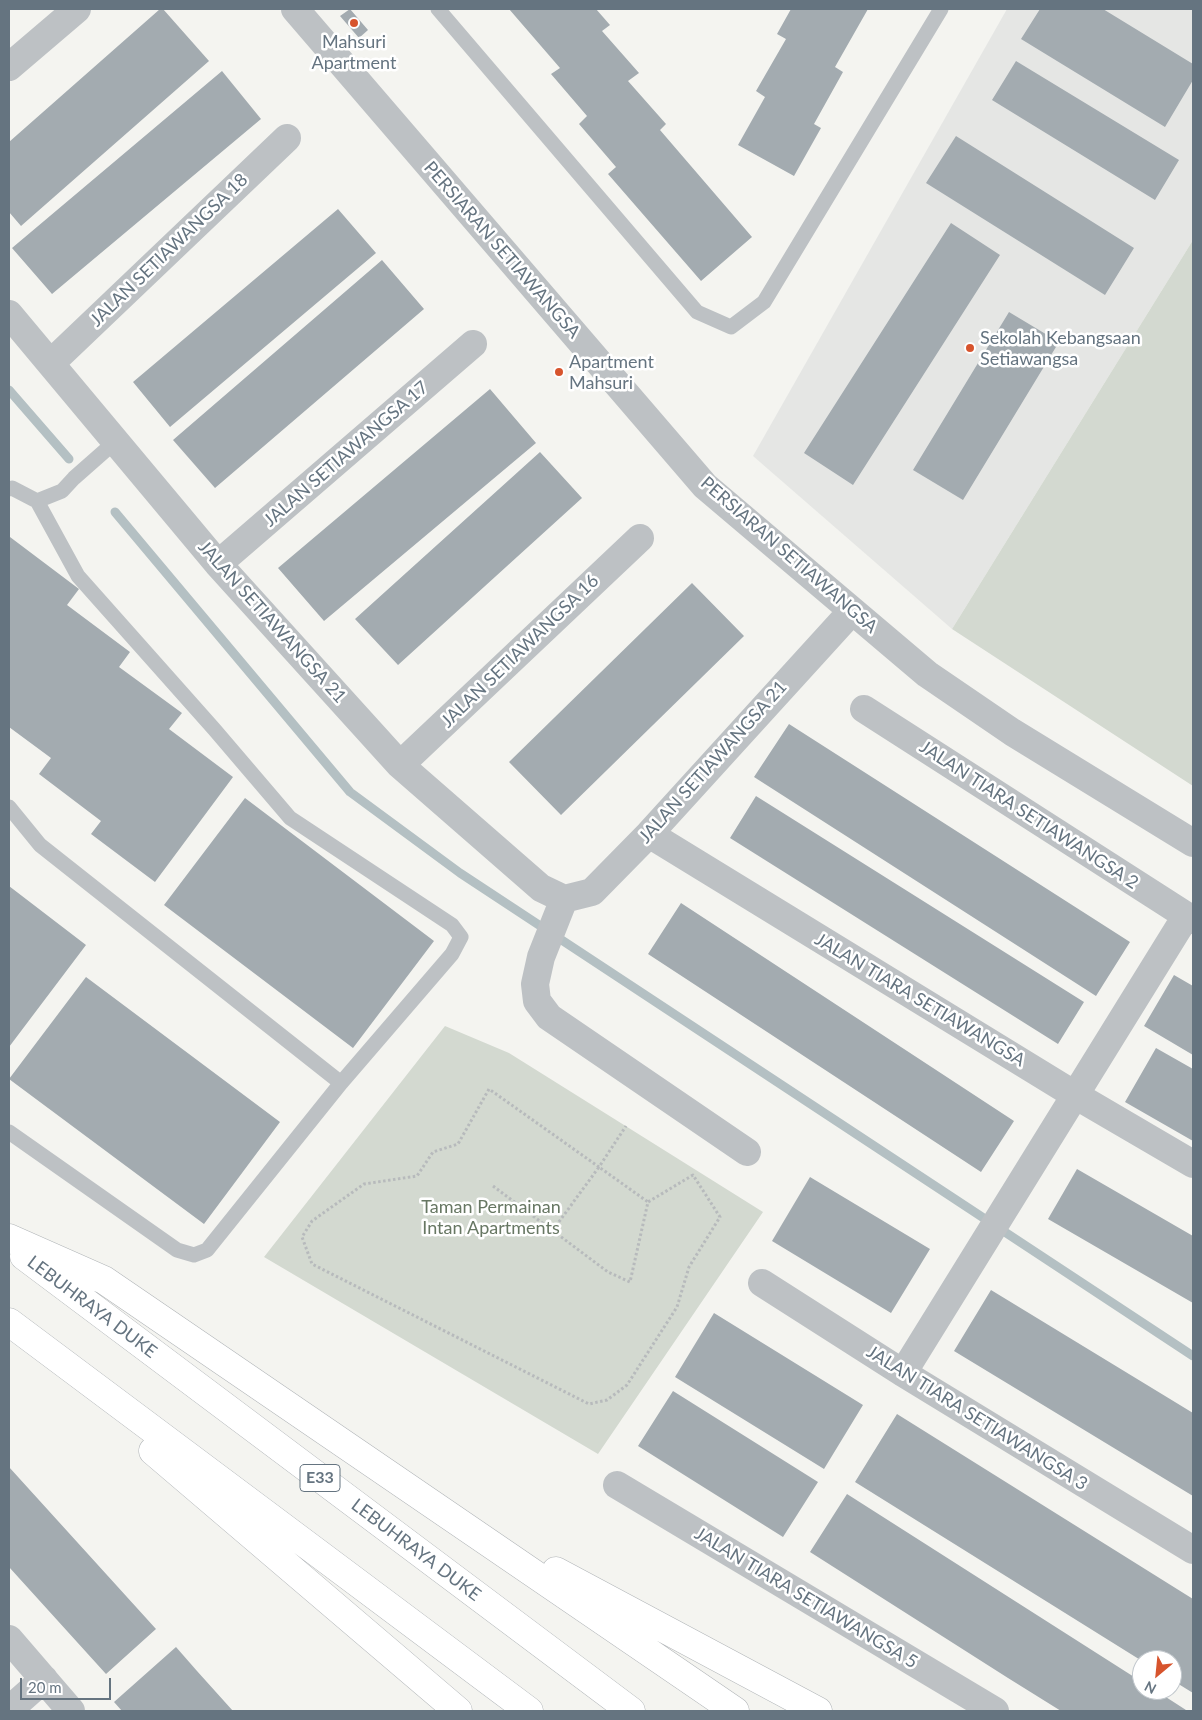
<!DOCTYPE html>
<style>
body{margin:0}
#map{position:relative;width:1202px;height:1720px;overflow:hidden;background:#f4f4f0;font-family:Lato,sans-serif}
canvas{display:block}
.frame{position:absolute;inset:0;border:10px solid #657480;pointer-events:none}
.north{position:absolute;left:1132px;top:1650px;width:50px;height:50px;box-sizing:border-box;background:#fff;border:1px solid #c1c7cc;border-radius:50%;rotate:208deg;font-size:14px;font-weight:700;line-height:20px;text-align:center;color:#657480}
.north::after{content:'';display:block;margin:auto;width:18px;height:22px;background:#d7542d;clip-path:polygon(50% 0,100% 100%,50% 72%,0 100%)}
.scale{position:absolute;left:20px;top:1678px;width:91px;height:22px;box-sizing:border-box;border:2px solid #657480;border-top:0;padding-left:6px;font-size:15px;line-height:18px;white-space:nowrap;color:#657480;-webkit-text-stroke:4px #fff;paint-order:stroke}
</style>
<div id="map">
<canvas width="1202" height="1720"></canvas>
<div class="frame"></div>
<div class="north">N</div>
<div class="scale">20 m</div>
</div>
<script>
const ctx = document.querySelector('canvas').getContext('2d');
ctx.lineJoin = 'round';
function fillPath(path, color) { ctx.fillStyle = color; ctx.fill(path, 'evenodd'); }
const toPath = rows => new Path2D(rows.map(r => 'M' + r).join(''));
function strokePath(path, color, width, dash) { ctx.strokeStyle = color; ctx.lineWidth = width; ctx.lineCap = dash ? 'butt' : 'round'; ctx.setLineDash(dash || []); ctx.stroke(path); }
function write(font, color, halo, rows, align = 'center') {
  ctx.font = font + ' Lato,sans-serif'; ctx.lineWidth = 5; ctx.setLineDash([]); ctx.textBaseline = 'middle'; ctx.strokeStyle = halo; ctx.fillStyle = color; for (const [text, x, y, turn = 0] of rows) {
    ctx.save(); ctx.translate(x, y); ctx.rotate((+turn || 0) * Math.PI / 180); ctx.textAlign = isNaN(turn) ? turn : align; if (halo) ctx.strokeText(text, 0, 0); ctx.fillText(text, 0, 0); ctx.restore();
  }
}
const built = toPath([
 [1007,9,1193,9,1193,240,952,629,753,456]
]);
const green = toPath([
 [1193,240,1193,786,952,629],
 [445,1026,509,1053,763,1212,598,1454,264,1257]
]);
const stream = toPath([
 [9,390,69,459],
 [115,512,350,792,460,873,1193,1356]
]);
const building = toPath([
 [160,9,163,9,209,61,21,226,9,212,9,142],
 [350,9,368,30,359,38,340,16],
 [509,9,596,9,610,25,602,31,639,73,628,81,666,124,660,130,752,237,701,281,608,174,616,167,579,124,587,116,551,74,560,68],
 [791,9,868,9,835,67,843,72,814,124,821,128,794,176,738,145,765,97,756,91,786,39,777,34],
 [1040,9,1103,9,1193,64,1193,80,1165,127,1021,39],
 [1016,61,1179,160,1155,200,992,100],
 [222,71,261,119,52,294,12,248],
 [956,136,1134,248,1105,295,926,183],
 [338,209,376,253,170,427,133,382],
 [951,223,1000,255,853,485,804,453],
 [382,260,424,309,215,488,173,440],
 [1009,312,1059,342,963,500,913,470],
 [490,389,536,443,324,621,278,568],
 [540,452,582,498,398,665,355,619],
 [10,537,79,589,67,605,130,652,119,667,182,713,169,729,233,777,155,882,91,834,101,821,39,774,51,758,9,727],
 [692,583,744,636,561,815,509,762],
 [789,724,1130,942,1096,996,754,777],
 [756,796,1084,1002,1058,1044,730,838],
 [245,798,434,941,353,1048,164,905],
 [9,886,86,945,9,1047],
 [681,903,1014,1121,981,1172,648,954],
 [1174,975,1193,986,1193,1055,1144,1026],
 [86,977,280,1122,204,1224,9,1079],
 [1156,1048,1193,1069,1193,1141,1125,1102],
 [1077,1169,1193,1236,1193,1303,1048,1219],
 [810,1177,930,1249,891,1313,772,1241],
 [991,1290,1193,1413,1193,1496,954,1351],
 [714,1313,863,1405,824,1469,675,1377],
 [673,1391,818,1482,783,1537,638,1446],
 [897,1414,1193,1599,1193,1693,1172,1680,1172,1660,1142,1661,855,1482],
 [9,1467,156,1629,106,1674,9,1567],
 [847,1494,1142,1682,1142,1690,1155,1690,1186,1710,1186,1711,1061,1711,1008,1678,810,1552],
 [176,1647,197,1671,233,1711,122,1711,114,1702]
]);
const path = toPath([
 [493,1186,608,1272,630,1282,648,1202,693,1175,720,1217,689,1267,677,1307,627,1385,607,1400,589,1404,312,1264,302,1237,312,1221,364,1184,417,1176,433,1152,458,1144,489,1089,599,1167,626,1126],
 [553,1230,599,1167,648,1202]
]);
const lane = toPath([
 [438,9,697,312,731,327,764,302,941,9],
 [9,489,12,488,37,501],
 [9,807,40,845,341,1083],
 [9,1132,177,1250,194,1255,207,1250,341,1083,452,954,461,937,452,925,290,818,214,729,78,576,37,501,62,491,74,478,116,441]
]);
const street = toPath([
 [295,9,705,486,927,674,1012,732,1193,843],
 [9,67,77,9],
 [9,314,218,564,400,765,541,888,564,899,592,892,649,834,852,611],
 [51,363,287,138],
 [218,564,473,344],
 [864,709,1193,920],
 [400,765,640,538],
 [649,834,1075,1095,1193,1164],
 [564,899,541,957,535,984,537,1001,549,1017,747,1152],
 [762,1283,903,1373,1193,1550],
 [903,1373,1186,916],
 [617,1485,995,1711],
 [9,1639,71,1711],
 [9,1710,44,1679]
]);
const highway = toPath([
 [9,1238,104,1280,735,1711],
 [24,1256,631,1711],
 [9,1322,529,1711],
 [153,1451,458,1711],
 [556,1571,818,1711]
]);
const markers = [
 [354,23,5,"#d7542d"],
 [970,348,5,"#d7542d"],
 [559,372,5,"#d7542d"]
];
const shields = [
 [320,1478,40]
];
const shieldNames = [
 ["E33",320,1478]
];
const poiNames = [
 ["Mahsuri",354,42,"center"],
 ["Apartment",354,63,"center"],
 ["Sekolah Kebangsaan",980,338],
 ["Setiawangsa",980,359],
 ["Apartment",569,362],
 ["Mahsuri",569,383]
];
const streetNames = [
 ["JALAN SETIAWANGSA 18",169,250,-44],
 ["PERSIARAN SETIAWANGSA",502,250,49],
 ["JALAN SETIAWANGSA 17",346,454,-41],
 ["PERSIARAN SETIAWANGSA",789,555,41],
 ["JALAN SETIAWANGSA 21",272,622,48],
 ["JALAN SETIAWANGSA 16",520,651,-44],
 ["JALAN SETIAWANGSA 21",713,762,-48],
 ["JALAN TIARA SETIAWANGSA 2",1029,815,33],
 ["JALAN TIARA SETIAWANGSA",920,1000,31],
 ["LEBUHRAYA DUKE",92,1307,37],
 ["JALAN TIARA SETIAWANGSA 3",977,1418,32],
 ["LEBUHRAYA DUKE",416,1550,37],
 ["JALAN TIARA SETIAWANGSA 5",806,1598,31]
];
const parkNames = [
 ["Taman Permainan",491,1207],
 ["Intan Apartments",491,1228]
];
fillPath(built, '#e5e6e4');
fillPath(green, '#d3d9d0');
strokePath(stream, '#b4c0c3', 9);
fillPath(building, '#a3abb0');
strokePath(highway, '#b0b4b7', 29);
strokePath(path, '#b7babc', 3, [2.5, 2.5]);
strokePath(lane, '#bdc1c4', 15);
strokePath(street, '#bdc1c4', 28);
strokePath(highway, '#fff', 28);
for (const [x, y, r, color] of markers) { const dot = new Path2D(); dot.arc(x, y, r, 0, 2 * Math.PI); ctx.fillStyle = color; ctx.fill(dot); strokePath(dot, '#fff', 2); }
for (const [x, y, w] of shields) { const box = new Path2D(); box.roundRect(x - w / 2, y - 13.5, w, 27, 4); ctx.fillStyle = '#fff'; ctx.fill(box); strokePath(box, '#657480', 1); }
write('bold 16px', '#657480', null, shieldNames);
write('18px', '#657480', '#fff', poiNames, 'left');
write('18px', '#657480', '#fff', streetNames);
write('18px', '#677763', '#fff', parkNames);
</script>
